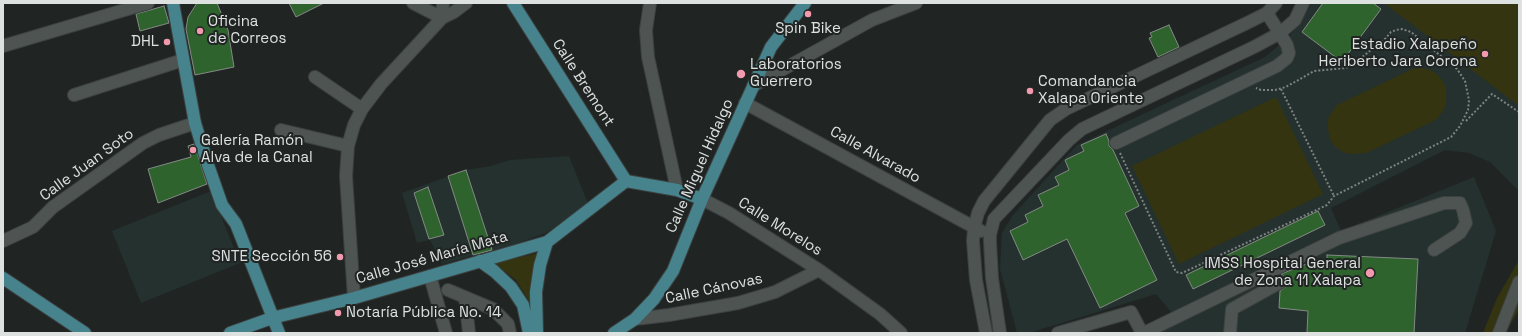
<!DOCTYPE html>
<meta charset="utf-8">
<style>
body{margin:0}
#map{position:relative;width:1522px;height:336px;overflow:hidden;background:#202524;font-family:"Space Grotesk",sans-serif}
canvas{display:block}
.frame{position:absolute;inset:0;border:4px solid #dde1e0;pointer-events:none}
</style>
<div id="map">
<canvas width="1522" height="336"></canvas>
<div class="frame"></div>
</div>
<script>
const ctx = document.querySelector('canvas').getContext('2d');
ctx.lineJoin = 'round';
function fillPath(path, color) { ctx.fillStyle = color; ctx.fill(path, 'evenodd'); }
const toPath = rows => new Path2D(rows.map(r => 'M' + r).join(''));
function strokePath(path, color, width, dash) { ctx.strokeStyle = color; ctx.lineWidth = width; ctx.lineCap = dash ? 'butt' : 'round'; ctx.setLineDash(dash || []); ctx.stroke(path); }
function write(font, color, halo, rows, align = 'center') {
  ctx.font = font + ' "Space Grotesk",sans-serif'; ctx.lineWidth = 4; ctx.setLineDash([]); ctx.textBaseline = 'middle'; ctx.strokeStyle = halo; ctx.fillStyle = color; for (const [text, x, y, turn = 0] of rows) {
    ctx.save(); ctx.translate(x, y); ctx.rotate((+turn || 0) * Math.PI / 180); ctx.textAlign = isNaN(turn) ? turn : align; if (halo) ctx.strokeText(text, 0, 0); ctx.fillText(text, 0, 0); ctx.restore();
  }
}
const built = toPath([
 [1311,3,1519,3,1519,191,1490,162,1469,153,1445,150,1331,208,1341,231,1474,177,1496,231,1465,333,1158,333,1177,323,1173,314,1156,294,1029,333,1017,333,1000,269,1002,233,1013,215,1077,145,1265,57,1290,36],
 [569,156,589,206,548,232,518,243,442,264,430,240,417,243,402,193,466,170,491,166,510,160],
 [211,191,240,263,141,303,112,231]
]);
const green = toPath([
 [1384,3,1519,3,1519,106],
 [1421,68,1430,70,1437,74,1442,80,1446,88,1446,103,1444,110,1436,120,1366,153,1352,154,1345,153,1334,146,1330,139,1327,124,1329,116,1337,105,1412,69],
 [1276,97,1323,194,1179,264,1132,166],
 [539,253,532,274,531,304,516,280,494,263],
 [1519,260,1519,309,1506,333,1483,333,1497,298]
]);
const building = toPath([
 [197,3,217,3,228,30,234,67,195,75,186,29,188,17,197,3],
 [289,3,324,3,296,17,289,3],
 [1323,3,1373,3,1381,9,1342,62,1302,32,1323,3],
 [164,6,169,23,140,31,136,14,164,6],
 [1169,25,1179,47,1158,57,1149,38,1152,37,1150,33,1169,25],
 [1106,134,1109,141,1109,146,1113,150,1139,206,1125,213,1157,280,1100,308,1067,239,1023,260,1010,231,1028,222,1025,215,1043,206,1038,195,1059,185,1055,177,1069,170,1065,160,1084,151,1081,145,1106,134],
 [194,144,207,184,158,203,148,169,191,157,188,146,194,144],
 [466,170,492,250,473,255,448,176,466,170],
 [428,187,444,235,429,239,414,193,428,187],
 [1318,211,1325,225,1193,289,1186,275,1318,211],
 [1327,255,1418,259,1414,333,1307,333,1308,311,1279,308,1280,291,1287,286,1288,283,1287,278,1281,274,1309,263,1327,264,1327,255]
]);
const path = toPath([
 [1281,89,1334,196],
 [1466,121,1492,94,1519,112],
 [1120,153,1176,272,1182,273,1327,205,1334,196,1451,137,1460,126,1468,110,1469,100,1465,81,1457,69,1411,32,1402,29,1396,30,1391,32,1386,38,1351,66,1346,68,1314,71,1286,87,1275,90,1261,90,1256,88]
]);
const minor = toPath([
 [413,3,442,18,443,3],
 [650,3,646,30,648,57,677,190],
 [3,46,148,3],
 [315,77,362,109],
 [753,86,872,20,916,3],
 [74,95,183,60],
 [745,103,981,231],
 [281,130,348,146],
 [1116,143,1277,66,1287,58,1289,53,1287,45,1267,13],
 [702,199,729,213,819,270,880,314,901,333],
 [3,241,33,227,53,207,143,143,159,135,195,123],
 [430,276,446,333],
 [448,290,493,309,508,324,510,333],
 [465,297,469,333],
 [354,298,346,176,348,146,354,125,362,109,381,84,442,18,454,12,466,3],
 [635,319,669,315,738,303,775,292,819,270],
 [986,333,976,280,973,241,974,228,978,213,984,201,1050,120,1066,109,1247,23,1267,13,1276,3],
 [1000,333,992,278,990,242,990,235,994,219,1069,140,1082,129,1254,47,1280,33,1295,20,1303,3],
 [1058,333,1131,312,1142,333],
 [1144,333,1339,238,1444,203,1460,203,1463,210,1466,223,1460,233,1434,250],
 [1230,333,1232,309,1281,282],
 [1499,333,1519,282]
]);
const major = toPath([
 [173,3,195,123,208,165,222,205,236,224,279,333],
 [513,3,626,181],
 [626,181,677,190,702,199],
 [480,261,494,271,511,287,523,305,529,333],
 [3,278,85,333],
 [230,333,272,318,354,298,547,242,626,181],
 [537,333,536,292,540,265,547,242],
 [614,333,635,319,654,299,673,271,702,199,771,47,805,3]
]);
const markers = [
 [808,14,4,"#f29aad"],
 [200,31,4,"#f29aad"],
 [167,42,4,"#f29aad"],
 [1485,54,4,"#f29aad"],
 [741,74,5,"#f29aad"],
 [1030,91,4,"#f29aad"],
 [193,150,4,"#f29aad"],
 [340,257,4,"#f29aad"],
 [1370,273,5,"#f29aad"],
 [338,313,4,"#f29aad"]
];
const poiNames = [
 ["Oficina",208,22],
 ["de Correos",208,39],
 ["Spin Bike",808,29,"center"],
 ["DHL",159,42,"right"],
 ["Estadio Xalapeño",1477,45,"right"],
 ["Heriberto Jara Corona",1477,62,"right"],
 ["Laboratorios",750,65],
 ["Guerrero",750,82],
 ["Comandancia",1038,82],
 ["Xalapa Oriente",1038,99],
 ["Galería Ramón",201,141],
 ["Alva de la Canal",201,158],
 ["SNTE Sección 56",332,257,"right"],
 ["IMSS Hospital General",1361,264,"right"],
 ["de Zona 11 Xalapa",1361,281,"right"],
 ["Notaría Pública No. 14",346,313]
];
const streetNames = [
 ["Calle Bremont",583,83,57],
 ["Calle Alvarado",875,155,29],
 ["Calle Juan Soto",87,165,-36],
 ["Calle Miguel Hidalgo",700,166,-66],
 ["Calle Morelos",780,227,32],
 ["Calle José María Mata",432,258,-16],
 ["Calle Cánovas",714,289,-12]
];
fillPath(built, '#24312e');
fillPath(green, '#343510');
fillPath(building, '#2e632e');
strokePath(building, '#858985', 1);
strokePath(minor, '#3c4140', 14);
strokePath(major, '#3c4140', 14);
strokePath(path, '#7e8382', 2, [2, 2]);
strokePath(minor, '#4e5452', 12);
strokePath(major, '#46838d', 12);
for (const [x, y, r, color] of markers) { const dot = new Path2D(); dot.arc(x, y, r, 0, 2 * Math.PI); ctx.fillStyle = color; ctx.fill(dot); strokePath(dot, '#202524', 1.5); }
write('15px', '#dde1e0', '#202524', poiNames, 'left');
write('15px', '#dde1e0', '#202524', streetNames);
</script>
